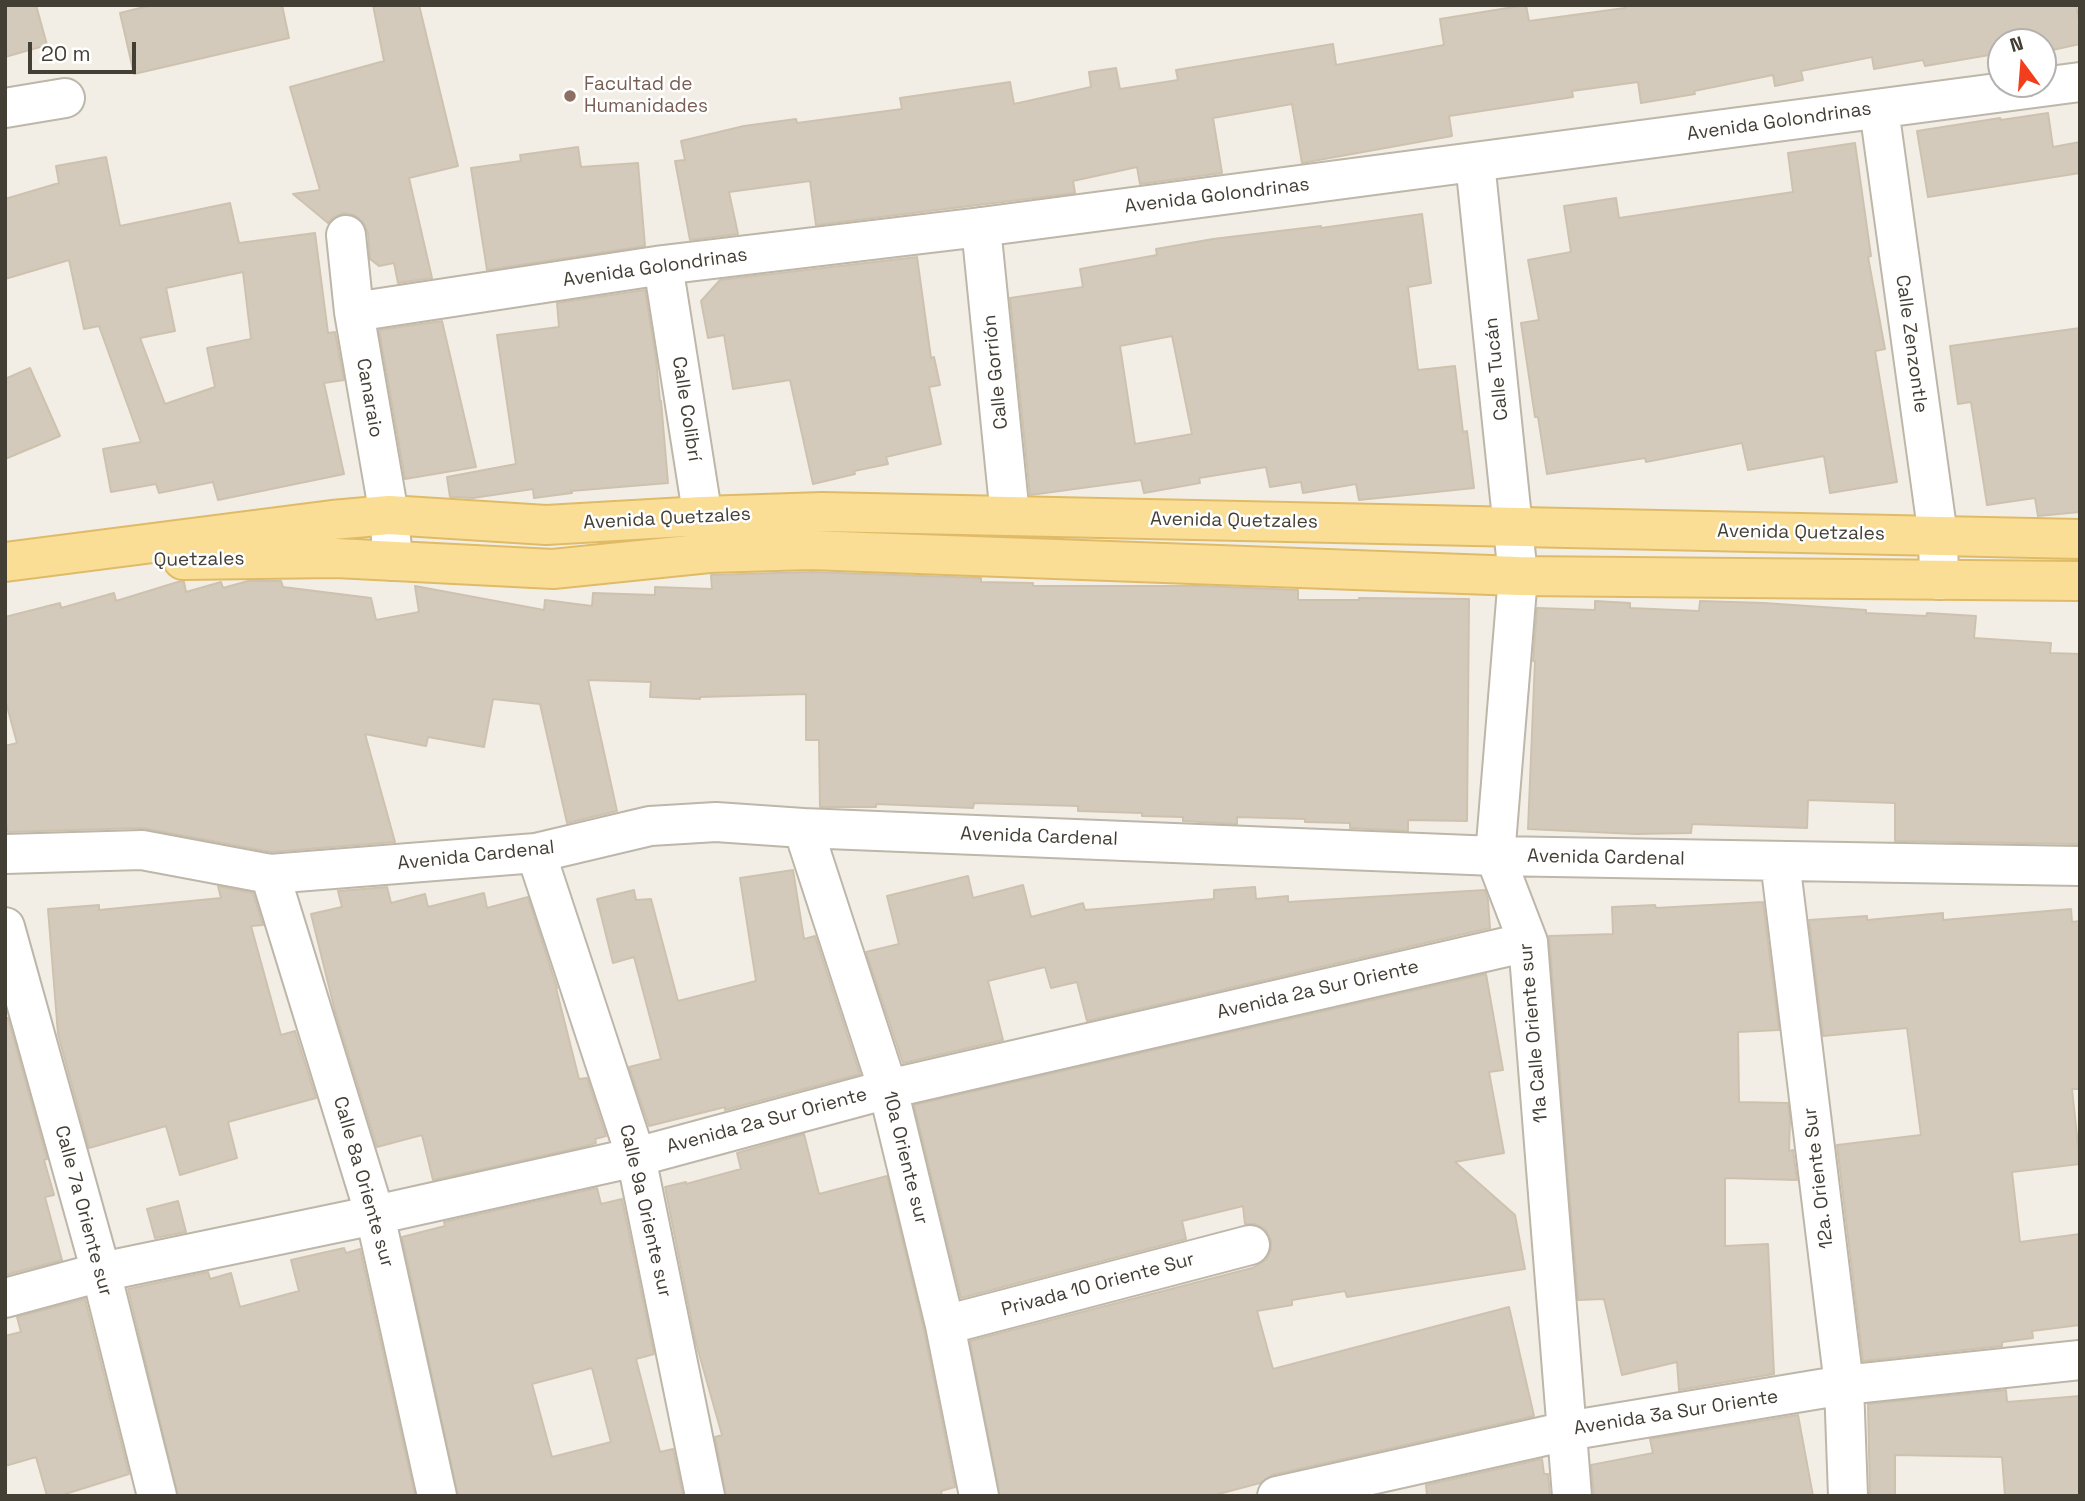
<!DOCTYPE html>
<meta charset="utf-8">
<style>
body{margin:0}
#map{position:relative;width:2085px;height:1501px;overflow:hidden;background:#f2eee6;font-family:"Space Grotesk",sans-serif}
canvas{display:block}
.frame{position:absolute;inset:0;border:7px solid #443f35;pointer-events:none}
.north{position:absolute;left:1987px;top:28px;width:70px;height:70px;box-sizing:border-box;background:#fff;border:2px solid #b4b2ae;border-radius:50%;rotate:344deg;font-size:19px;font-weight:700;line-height:28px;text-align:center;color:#443f35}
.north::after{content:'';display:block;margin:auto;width:24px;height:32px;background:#f23e1d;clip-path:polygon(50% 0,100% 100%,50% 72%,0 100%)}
.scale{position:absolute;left:28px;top:42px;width:108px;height:32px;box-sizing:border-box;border:4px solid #443f35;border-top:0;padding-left:9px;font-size:21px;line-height:24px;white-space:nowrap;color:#443f35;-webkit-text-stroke:5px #fff;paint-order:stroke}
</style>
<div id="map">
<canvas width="2085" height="1501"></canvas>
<div class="frame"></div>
<div class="north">N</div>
<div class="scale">20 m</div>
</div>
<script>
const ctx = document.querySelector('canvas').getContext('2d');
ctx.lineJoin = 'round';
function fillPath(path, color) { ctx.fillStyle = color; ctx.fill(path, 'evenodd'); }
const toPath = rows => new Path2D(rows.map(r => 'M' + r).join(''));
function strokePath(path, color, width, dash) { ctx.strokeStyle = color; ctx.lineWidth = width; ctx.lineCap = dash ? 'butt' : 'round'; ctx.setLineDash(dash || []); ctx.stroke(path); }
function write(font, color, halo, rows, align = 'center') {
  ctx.font = font + ' "Space Grotesk",sans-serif'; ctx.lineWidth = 5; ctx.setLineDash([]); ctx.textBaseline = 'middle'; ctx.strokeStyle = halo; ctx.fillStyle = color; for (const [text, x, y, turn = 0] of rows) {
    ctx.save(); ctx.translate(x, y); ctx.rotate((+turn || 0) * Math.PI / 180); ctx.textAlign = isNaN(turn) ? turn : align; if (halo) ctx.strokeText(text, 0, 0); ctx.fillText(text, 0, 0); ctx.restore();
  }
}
const building = toPath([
 [5,5,36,5,47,45,5,57,5,5],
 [152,5,282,5,289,38,134,74,120,13,152,5],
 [373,5,419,5,458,166,409,178,432,278,398,283,394,263,379,266,370,259,368,233,363,222,354,215,344,213,334,217,328,223,293,194,320,190,290,87,384,61,373,5],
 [1526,5,1529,21,1625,8,1624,5,2076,5,2080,26,2080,44,2043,52,2043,42,2001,42,2001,53,1925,66,1923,60,1874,69,1872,57,1801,71,1803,80,1775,86,1773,75,1694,91,1695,94,1641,103,1638,82,1572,91,1573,97,1449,116,1452,136,1302,163,1292,104,1213,118,1222,173,1140,184,1137,167,1073,181,1075,193,816,225,810,181,729,192,738,234,690,240,675,161,685,160,681,141,744,126,796,119,797,123,902,109,900,98,1010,82,1014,104,1091,87,1089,72,1116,68,1120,89,1178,80,1176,70,1333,44,1336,65,1444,45,1440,19,1526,5],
 [2048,113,2053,147,2080,142,2080,173,1928,197,1917,131,2000,118,2001,120,2048,113],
 [1855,143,1871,256,1868,257,1885,349,1875,351,1897,482,1830,493,1824,456,1748,470,1742,443,1646,462,1645,458,1547,474,1538,417,1535,417,1521,323,1539,320,1528,260,1571,252,1564,206,1616,198,1619,218,1793,192,1788,153,1855,143],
 [578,147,581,167,638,163,645,246,487,270,471,168,521,161,520,155,578,147],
 [106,157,120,226,230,203,239,243,315,233,328,333,335,332,344,380,324,383,344,474,218,500,213,482,159,493,156,484,111,492,103,449,141,442,99,326,84,329,69,260,5,279,5,199,59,183,56,166,106,157],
 [243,272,251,339,207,348,215,387,165,404,140,338,175,331,166,288,243,272],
 [1422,214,1431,283,1408,287,1418,370,1455,366,1463,432,1467,431,1474,488,1359,500,1356,484,1303,493,1301,482,1270,487,1266,467,1199,478,1200,483,1144,493,1141,480,1030,495,1010,298,1083,287,1080,269,1157,255,1156,249,1213,239,1321,226,1321,228,1422,214],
 [1172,336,1192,434,1135,444,1120,346,1172,336],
 [917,257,931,358,934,357,940,385,929,387,941,444,886,457,888,464,854,471,855,474,813,484,790,380,733,389,724,335,708,338,701,301,720,280,917,257],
 [645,290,656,359,660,401,661,401,668,483,571,491,572,493,534,498,533,489,473,498,450,497,447,477,516,464,497,335,559,327,557,303,645,290],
 [442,321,476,467,405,479,379,330,442,321],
 [2080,328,2080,512,2038,516,2035,498,1987,505,1971,402,1958,404,1950,346,2080,328],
 [30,368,60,436,5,459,5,379,30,368],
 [810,572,981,578,981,582,1033,583,1033,586,1201,586,1298,590,1298,600,1359,600,1359,598,1469,599,1467,821,1408,820,1408,831,1350,828,1350,823,1305,822,1305,819,1237,817,1237,824,1183,821,1183,817,1142,816,1142,813,1078,811,1078,806,974,803,973,808,876,804,876,807,820,807,819,740,806,740,806,694,700,697,700,699,650,697,651,682,588,680,617,811,567,823,540,704,493,699,484,747,428,737,426,746,365,734,395,842,271,852,142,828,8,832,5,820,5,746,17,743,5,699,5,617,60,603,61,608,114,593,116,601,181,581,184,582,186,592,221,582,223,588,248,581,281,581,283,587,371,598,376,620,419,612,415,586,544,610,545,600,592,606,593,593,655,595,655,587,712,589,711,575,810,572],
 [1595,601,1630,603,1630,608,1699,611,1700,601,1764,603,1866,610,1866,613,1926,616,1927,613,1976,616,1974,638,2051,643,2050,653,2080,654,2080,844,1895,841,1895,803,1808,800,1807,828,1692,824,1691,833,1636,834,1528,829,1535,661,1533,661,1537,608,1595,610,1595,601],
 [793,870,804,939,815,936,860,1074,725,1110,725,1107,649,1126,629,1067,661,1059,634,957,613,963,597,899,634,890,636,900,651,899,678,1001,756,981,740,878,793,870],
 [968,876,973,898,1023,885,1031,917,1083,903,1085,910,1214,899,1214,890,1255,887,1256,899,1288,896,1288,902,1485,890,1488,900,1490,928,1087,1021,1077,982,1051,988,1045,967,988,981,1003,1040,903,1063,866,952,899,944,887,896,968,876],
 [218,886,253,893,263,925,251,926,281,1035,295,1031,316,1098,228,1122,237,1158,180,1175,166,1126,89,1148,58,1034,48,909,99,905,99,910,221,898,218,886],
 [387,887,391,903,425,894,428,907,484,893,487,908,528,897,557,988,556,988,579,1079,587,1078,606,1136,595,1139,596,1143,586,1146,433,1180,422,1135,377,1147,335,1011,311,914,342,907,338,891,387,887],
 [1763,902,1779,1030,1738,1032,1739,1102,1788,1103,1790,1120,1789,1151,1793,1150,1797,1180,1725,1178,1725,1246,1768,1244,1774,1374,1679,1390,1677,1362,1622,1375,1604,1299,1578,1300,1549,936,1613,934,1612,907,1655,905,1656,908,1763,902],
 [2071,909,2072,922,2080,921,2080,1089,2072,1089,2080,1164,2012,1172,2020,1242,2080,1234,2080,1325,2032,1331,2033,1338,2002,1342,2002,1346,1863,1361,1837,1145,1921,1135,1907,1028,1823,1036,1809,920,1867,916,1867,920,1943,913,1943,920,2071,909],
 [1486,974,1503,1070,1489,1072,1504,1153,1455,1162,1515,1215,1525,1269,1347,1297,1345,1291,1292,1300,1292,1305,1257,1311,1273,1369,1509,1307,1534,1416,1272,1475,1260,1483,1211,1496,1000,1496,970,1341,1252,1268,1266,1260,1271,1250,1271,1240,1265,1229,1256,1224,1245,1224,1243,1206,1182,1221,1186,1239,961,1298,914,1105,1486,974],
 [5,1018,8,1018,47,1159,44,1160,54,1195,45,1197,62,1260,5,1275,5,1018],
 [804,1134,819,1194,887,1176,924,1330,955,1487,941,1491,942,1496,726,1496,715,1437,722,1435,696,1343,665,1187,686,1182,686,1184,741,1169,737,1153,804,1134],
 [597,1188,601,1204,622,1199,654,1354,636,1359,660,1452,673,1449,683,1496,458,1496,402,1237,445,1226,444,1222,597,1188],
 [592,1368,611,1442,552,1457,532,1384,592,1368],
 [178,1201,186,1232,155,1238,147,1209,178,1201],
 [344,1248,346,1253,360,1249,415,1496,178,1496,128,1289,208,1272,210,1279,231,1273,240,1307,299,1291,291,1260,344,1248],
 [85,1299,129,1474,59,1496,47,1496,36,1457,5,1466,5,1336,21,1332,17,1317,85,1299],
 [2006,1390,2007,1402,2080,1396,2080,1496,2005,1496,2002,1457,1895,1455,1895,1496,1870,1496,1868,1404,2006,1390],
 [1798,1415,1813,1496,1594,1496,1591,1465,1653,1453,1650,1439,1798,1415],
 [1542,1459,1544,1474,1548,1474,1550,1496,1427,1496,1426,1485,1542,1459]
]);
const minor = toPath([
 [5,108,65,98],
 [1879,109,1938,536,1939,580],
 [1475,162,1518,576,1495,856,1528,942,1572,1496],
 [981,227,1010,516],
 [346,235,354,312,389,515,393,561],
 [663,265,708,550],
 [354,312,663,265,981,227,2080,82],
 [803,828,888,1089,945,1325,979,1496],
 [536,853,636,1157,705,1496],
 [5,854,142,850,270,874,536,853,650,826,716,822,803,828,1495,856,2080,866],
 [1780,861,1844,1385,1848,1496],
 [270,874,375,1215,437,1496],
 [5,927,101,1272,157,1496],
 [5,1298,101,1272,375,1215,636,1157,888,1089,1528,942],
 [945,1325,1250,1245],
 [1277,1496,1567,1431,1844,1385,2080,1360]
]);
const major = toPath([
 [183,560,336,558,553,569,709,553,810,550,1518,576,2080,581],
 [5,562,332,520,389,515,546,525,703,516,822,512,2080,539]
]);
const markers = [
 [570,96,7,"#8d6e63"]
];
const educationNames = [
 ["Facultad de",584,85],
 ["Humanidades",584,107]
];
const streetNames = [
 ["Avenida Golondrinas",1779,122,-8],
 ["Avenida Golondrinas",1217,196,-7],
 ["Avenida Golondrinas",655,268,-8],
 ["Calle Zenzontle",1911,344,82],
 ["Calle Tucán",1497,369,-96],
 ["Calle Gorrión",996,372,-96],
 ["Canaraio",369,398,80],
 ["Calle Colibrí",686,409,81],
 ["Avenida Quetzales",667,519,-3],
 ["Avenida Quetzales",1234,521,1],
 ["Avenida Quetzales",1801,533,1],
 ["Quetzales",199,560,-1],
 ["Avenida Cardenal",1039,837,2],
 ["Avenida Cardenal",476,856,-6],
 ["Avenida Cardenal",1606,858,1],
 ["Avenida 2a Sur Oriente",1318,990,-13],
 ["11a Calle Oriente sur",1534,1033,-95],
 ["Avenida 2a Sur Oriente",767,1121,-15],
 ["10a Oriente sur",905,1158,76],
 ["12a. Oriente Sur",1819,1178,-97],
 ["Calle 8a Oriente sur",363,1182,74],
 ["Calle 7a Oriente sur",83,1211,75],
 ["Calle 9a Oriente sur",645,1211,77],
 ["Privada 10 Oriente Sur",1098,1285,-15],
 ["Avenida 3a Sur Oriente",1676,1413,-9]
];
fillPath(building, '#d3cabb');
strokePath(building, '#cec2af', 2);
strokePath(minor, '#bdb6a9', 42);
strokePath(major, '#dfbb67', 42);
strokePath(minor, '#fff', 38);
strokePath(major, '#fade96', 38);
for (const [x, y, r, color] of markers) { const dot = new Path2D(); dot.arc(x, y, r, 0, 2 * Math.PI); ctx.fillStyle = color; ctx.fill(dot); strokePath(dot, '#fff', 2.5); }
write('19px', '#785e54', '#fff', educationNames, 'left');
write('19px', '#443f35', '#fff', streetNames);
</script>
